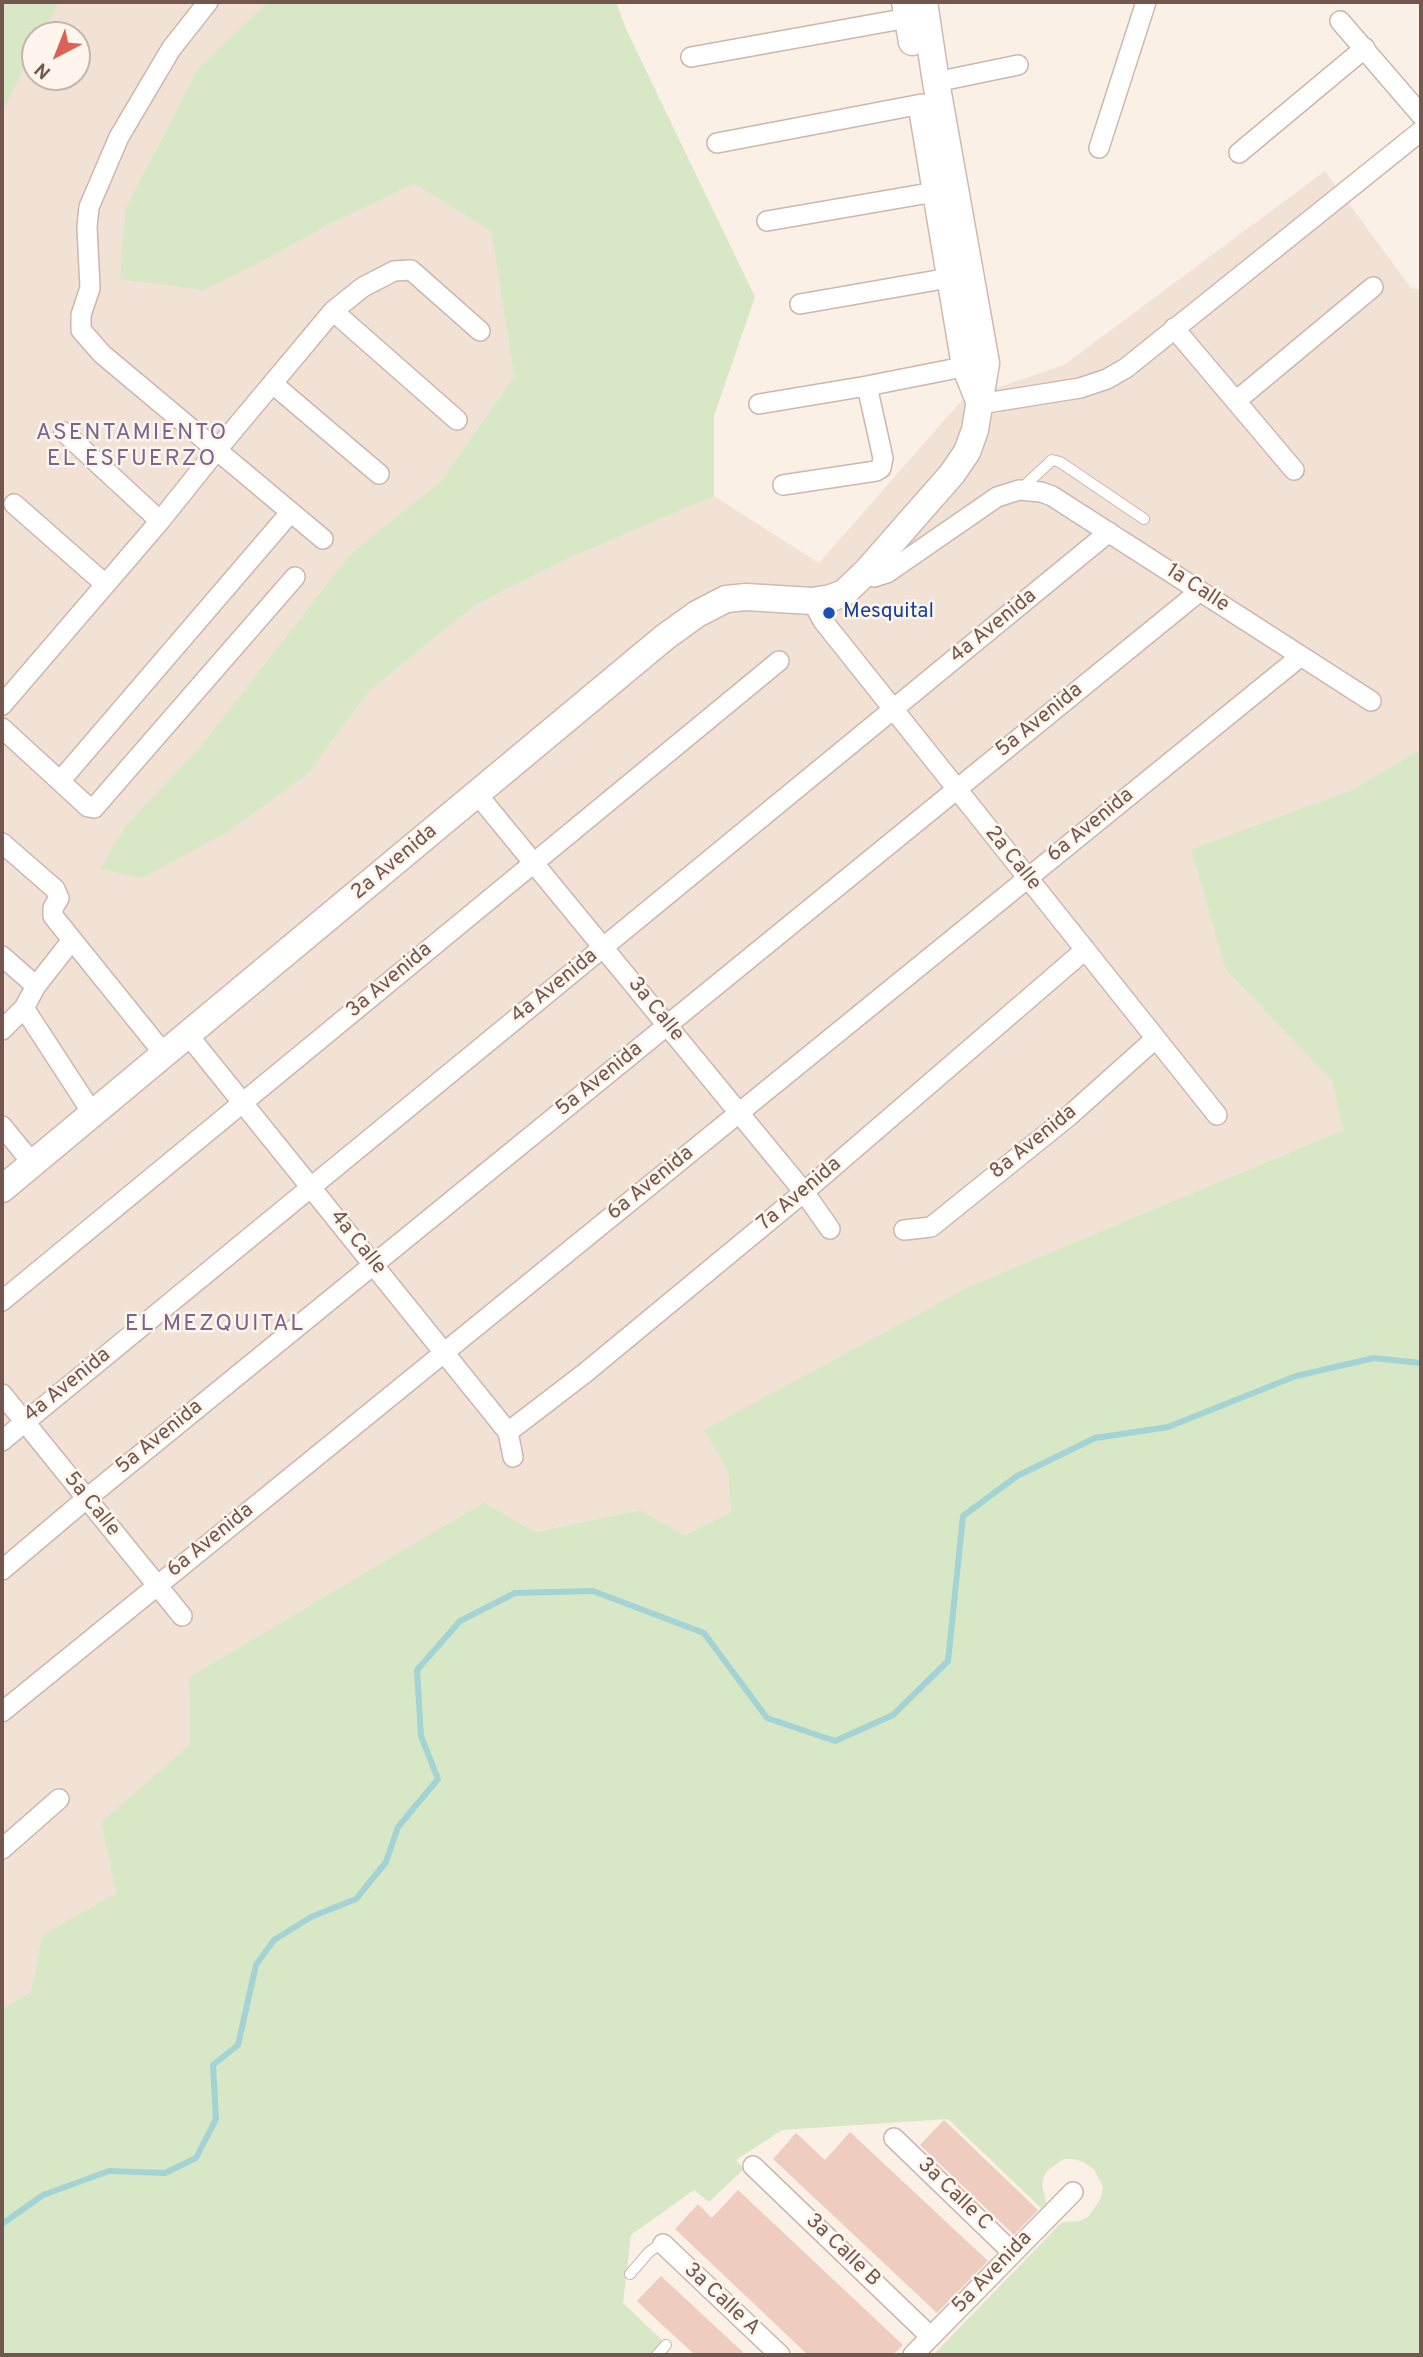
<!DOCTYPE html>
<style>
body{margin:0}
#map{position:relative;width:1423px;height:2357px;overflow:hidden;background:#fbf0e6;font-family:Overpass,sans-serif}
canvas{display:block}
.frame{position:absolute;inset:0;border:4px solid #73564d;pointer-events:none}
.north{position:absolute;left:21px;top:21px;width:70px;height:70px;box-sizing:border-box;background:#fef5ec;border:2px solid #c6b5ac;border-radius:50%;rotate:222deg;font-size:19px;font-weight:700;line-height:28px;text-align:center;color:#73564d}
.north::after{content:'';display:block;margin:auto;width:24px;height:32px;background:#dd6154;clip-path:polygon(50% 0,100% 100%,50% 72%,0 100%)}
</style>
<div id="map">
<canvas width="1423" height="2357"></canvas>
<div class="frame"></div>
<div class="north">N</div>
</div>
<script>
const ctx = document.querySelector('canvas').getContext('2d');
ctx.lineJoin = 'round';
function fillPath(path, color) { ctx.fillStyle = color; ctx.fill(path, 'evenodd'); }
const toPath = rows => new Path2D(rows.map(r => 'M' + r).join(''));
function strokePath(path, color, width, dash) { ctx.strokeStyle = color; ctx.lineWidth = width; ctx.lineCap = dash ? 'butt' : 'round'; ctx.setLineDash(dash || []); ctx.stroke(path); }
function write(font, color, halo, rows, align = 'center') {
  ctx.font = font + ' Overpass,sans-serif'; ctx.lineWidth = 5; ctx.setLineDash([]); ctx.textBaseline = 'middle'; ctx.strokeStyle = halo; ctx.fillStyle = color; for (const [text, x, y, turn = 0] of rows) {
    ctx.save(); ctx.translate(x, y); ctx.rotate((+turn || 0) * Math.PI / 180); ctx.textAlign = isNaN(turn) ? turn : align; if (halo) ctx.strokeText(text, 0, 0); ctx.fillText(text, 0, 0); ctx.restore();
  }
}
const residential = toPath([
 [59,2,268,2,199,67,126,207,263,261,330,224,414,184,491,231,514,376,442,480,351,553,199,748,127,824,141,878,228,832,308,774,369,691,474,606,569,558,714,496,819,563,962,400,1064,365,1325,171,1411,288,1421,290,1421,749,1354,789,1191,849,1225,969,1332,1081,1343,1130,970,1286,705,1430,728,1472,731,1512,683,1535,639,1510,535,1532,484,1502,189,1677,190,1744,101,1822,116,1893,42,1935,31,1991,2,2009,2,113,35,48,35,77,77,77,77,35,42,35]
]);
const green = toPath([
 [2,2,59,2,42,35,35,35,35,48,2,113],
 [268,2,616,2,626,29,755,297,714,416,714,496,569,558,474,606,369,691,308,774,228,832,142,878,100,869,127,824,199,748,351,553,442,480,514,376,491,231,414,184,330,224,263,261,204,290,120,279,126,207,199,67],
 [1421,749,1421,2355,933,2355,1062,2222,1080,2221,1088,2217,1101,2198,1103,2187,1094,2169,1085,2163,1074,2159,1064,2159,1049,2169,1044,2176,1042,2185,1046,2203,1041,2208,948,2119,782,2130,736,2160,744,2169,709,2202,694,2190,631,2235,623,2303,665,2343,655,2355,2,2355,2,2009,31,1991,42,1935,116,1893,101,1822,190,1744,189,1677,484,1502,535,1532,640,1510,684,1535,731,1512,728,1472,704,1430,970,1286,1343,1130,1332,1081,1225,969,1191,849,1354,789]
]);
const stream = toPath([
 [2,2224,43,2195,109,2171,165,2173,196,2158,216,2119,213,2065,238,2045,256,1965,274,1940,311,1917,356,1899,386,1862,398,1827,438,1779,421,1736,417,1670,460,1621,515,1593,593,1591,704,1633,767,1718,835,1741,893,1715,948,1661,963,1516,1017,1476,1095,1438,1168,1427,1296,1376,1374,1358,1421,1363]
]);
const building = toPath([
 [944,2120,1038,2210,1014,2235,920,2145],
 [850,2132,988,2261,937,2313,773,2159,796,2133,825,2160],
 [738,2190,903,2345,893,2355,808,2355,675,2229,698,2204,712,2218],
 [661,2276,675,2289,746,2355,695,2355,658,2321,637,2301]
]);
const lane = toPath([
 [1020,490,1052,460,1060,462,1144,519],
 [630,2274,649,2252,659,2245,663,2244],
 [657,2355,666,2345]
]);
const street = toPath([
 [208,2,171,49,119,137,89,207,87,227,90,288,81,315,81,330,102,354,323,539],
 [1340,21,1421,115],
 [691,57,908,18],
 [936,82,1018,65],
 [717,143,922,104],
 [1099,148,1146,2],
 [1239,153,1365,48],
 [767,221,935,192],
 [800,304,949,278],
 [333,311,457,420],
 [1174,328,1294,470],
 [273,384,379,474],
 [1236,401,1373,287],
 [759,404,867,386,978,364],
 [980,404,1080,388,1107,379,1126,368,1421,131],
 [64,432,160,521],
 [783,485,876,471,881,468,883,458,867,386],
 [14,504,105,584],
 [866,572,874,577,887,573,997,497,1019,490,1041,492,1052,496,1371,701],
 [812,601,823,621,1217,1115],
 [2,705,160,521,216,451,333,311,363,287,394,271,411,270,480,331],
 [2,728,88,807,94,808,295,577],
 [61,780,290,513],
 [477,794,804,1192,830,1229],
 [2,843,55,889,59,898,53,908,53,916,165,1055],
 [2,956,36,986],
 [24,1008,93,1114],
 [2,1030,24,1008,36,986,72,940],
 [188,1035,508,1432,513,1457],
 [2,1126,33,1164],
 [904,1230,931,1227,1069,1116,1155,1039],
 [2,1301,779,661],
 [2,1394,182,1616],
 [508,1432,585,1373,804,1192,1085,950],
 [2,1441,1109,532],
 [2,1570,86,1499,1200,591],
 [2,1712,1301,656],
 [2,1849,59,1799],
 [894,2138,1013,2253],
 [753,2166,931,2337],
 [663,2244,780,2355],
 [913,2355,1073,2192]
]);
const secondary = toPath([
 [905,2,912,42],
 [922,108,965,366,980,403],
 [2,1189,665,637,697,614,726,599,746,597,812,601,831,598,844,593,866,572,952,474,967,452,975,430,986,363,936,82,924,2]
]);
const markers = [
 [829,613,7,"#1a4fb4"]
];
const streetNames = [
 ["1a Calle",1197,589,33],
 ["4a Avenida",994,627,-39],
 ["5a Avenida",1040,721,-39],
 ["6a Avenida",1091,826,-39],
 ["2a Calle",1012,859,51],
 ["2a Avenida",395,863,-40],
 ["3a Avenida",390,981,-40],
 ["4a Avenida",555,987,-39],
 ["3a Calle",655,1010,51],
 ["5a Avenida",600,1080,-39],
 ["8a Avenida",1034,1143,-39],
 ["6a Avenida",651,1184,-39],
 ["7a Avenida",800,1195,-40],
 ["4a Calle",357,1243,51],
 ["4a Avenida",68,1386,-39],
 ["5a Avenida",160,1438,-39],
 ["5a Calle",91,1505,51],
 ["6a Avenida",211,1541,-39],
 ["3a Calle C",954,2195,44],
 ["3a Calle B",842,2251,44],
 ["5a Avenida",993,2273,-46],
 ["3a Calle A",721,2300,43]
];
const transitNames = [
 ["Mesquital",843,613]
];
const neighbourhoodNames = [
 ["ASENTAMIENTO",132,434],
 ["EL ESFUERZO",132,460],
 ["EL MEZQUITAL",215,1325]
];
fillPath(residential, '#f2e1d5');
fillPath(green, '#d8e8c6');
strokePath(stream, '#a3d3d4', 6);
fillPath(building, '#eecdc0');
strokePath(lane, '#ccb7ad', 12);
strokePath(street, '#ccb7ad', 22);
strokePath(secondary, '#d0b9ae', 29);
strokePath(lane, '#fff', 10);
strokePath(street, '#fff', 19);
strokePath(secondary, '#fff', 26);
for (const [x, y, r, color] of markers) { const dot = new Path2D(); dot.arc(x, y, r, 0, 2 * Math.PI); ctx.fillStyle = color; ctx.fill(dot); strokePath(dot, '#fef5ec', 2.5); }
write('21px', '#73564d', '#fef5ec', streetNames);
write('21px', '#164399', '#fef5ec', transitNames, 'left');
ctx.letterSpacing = '2px';
write('23px', '#7b658f', '#fef5ec', neighbourhoodNames);
ctx.letterSpacing = '0px';
</script>
